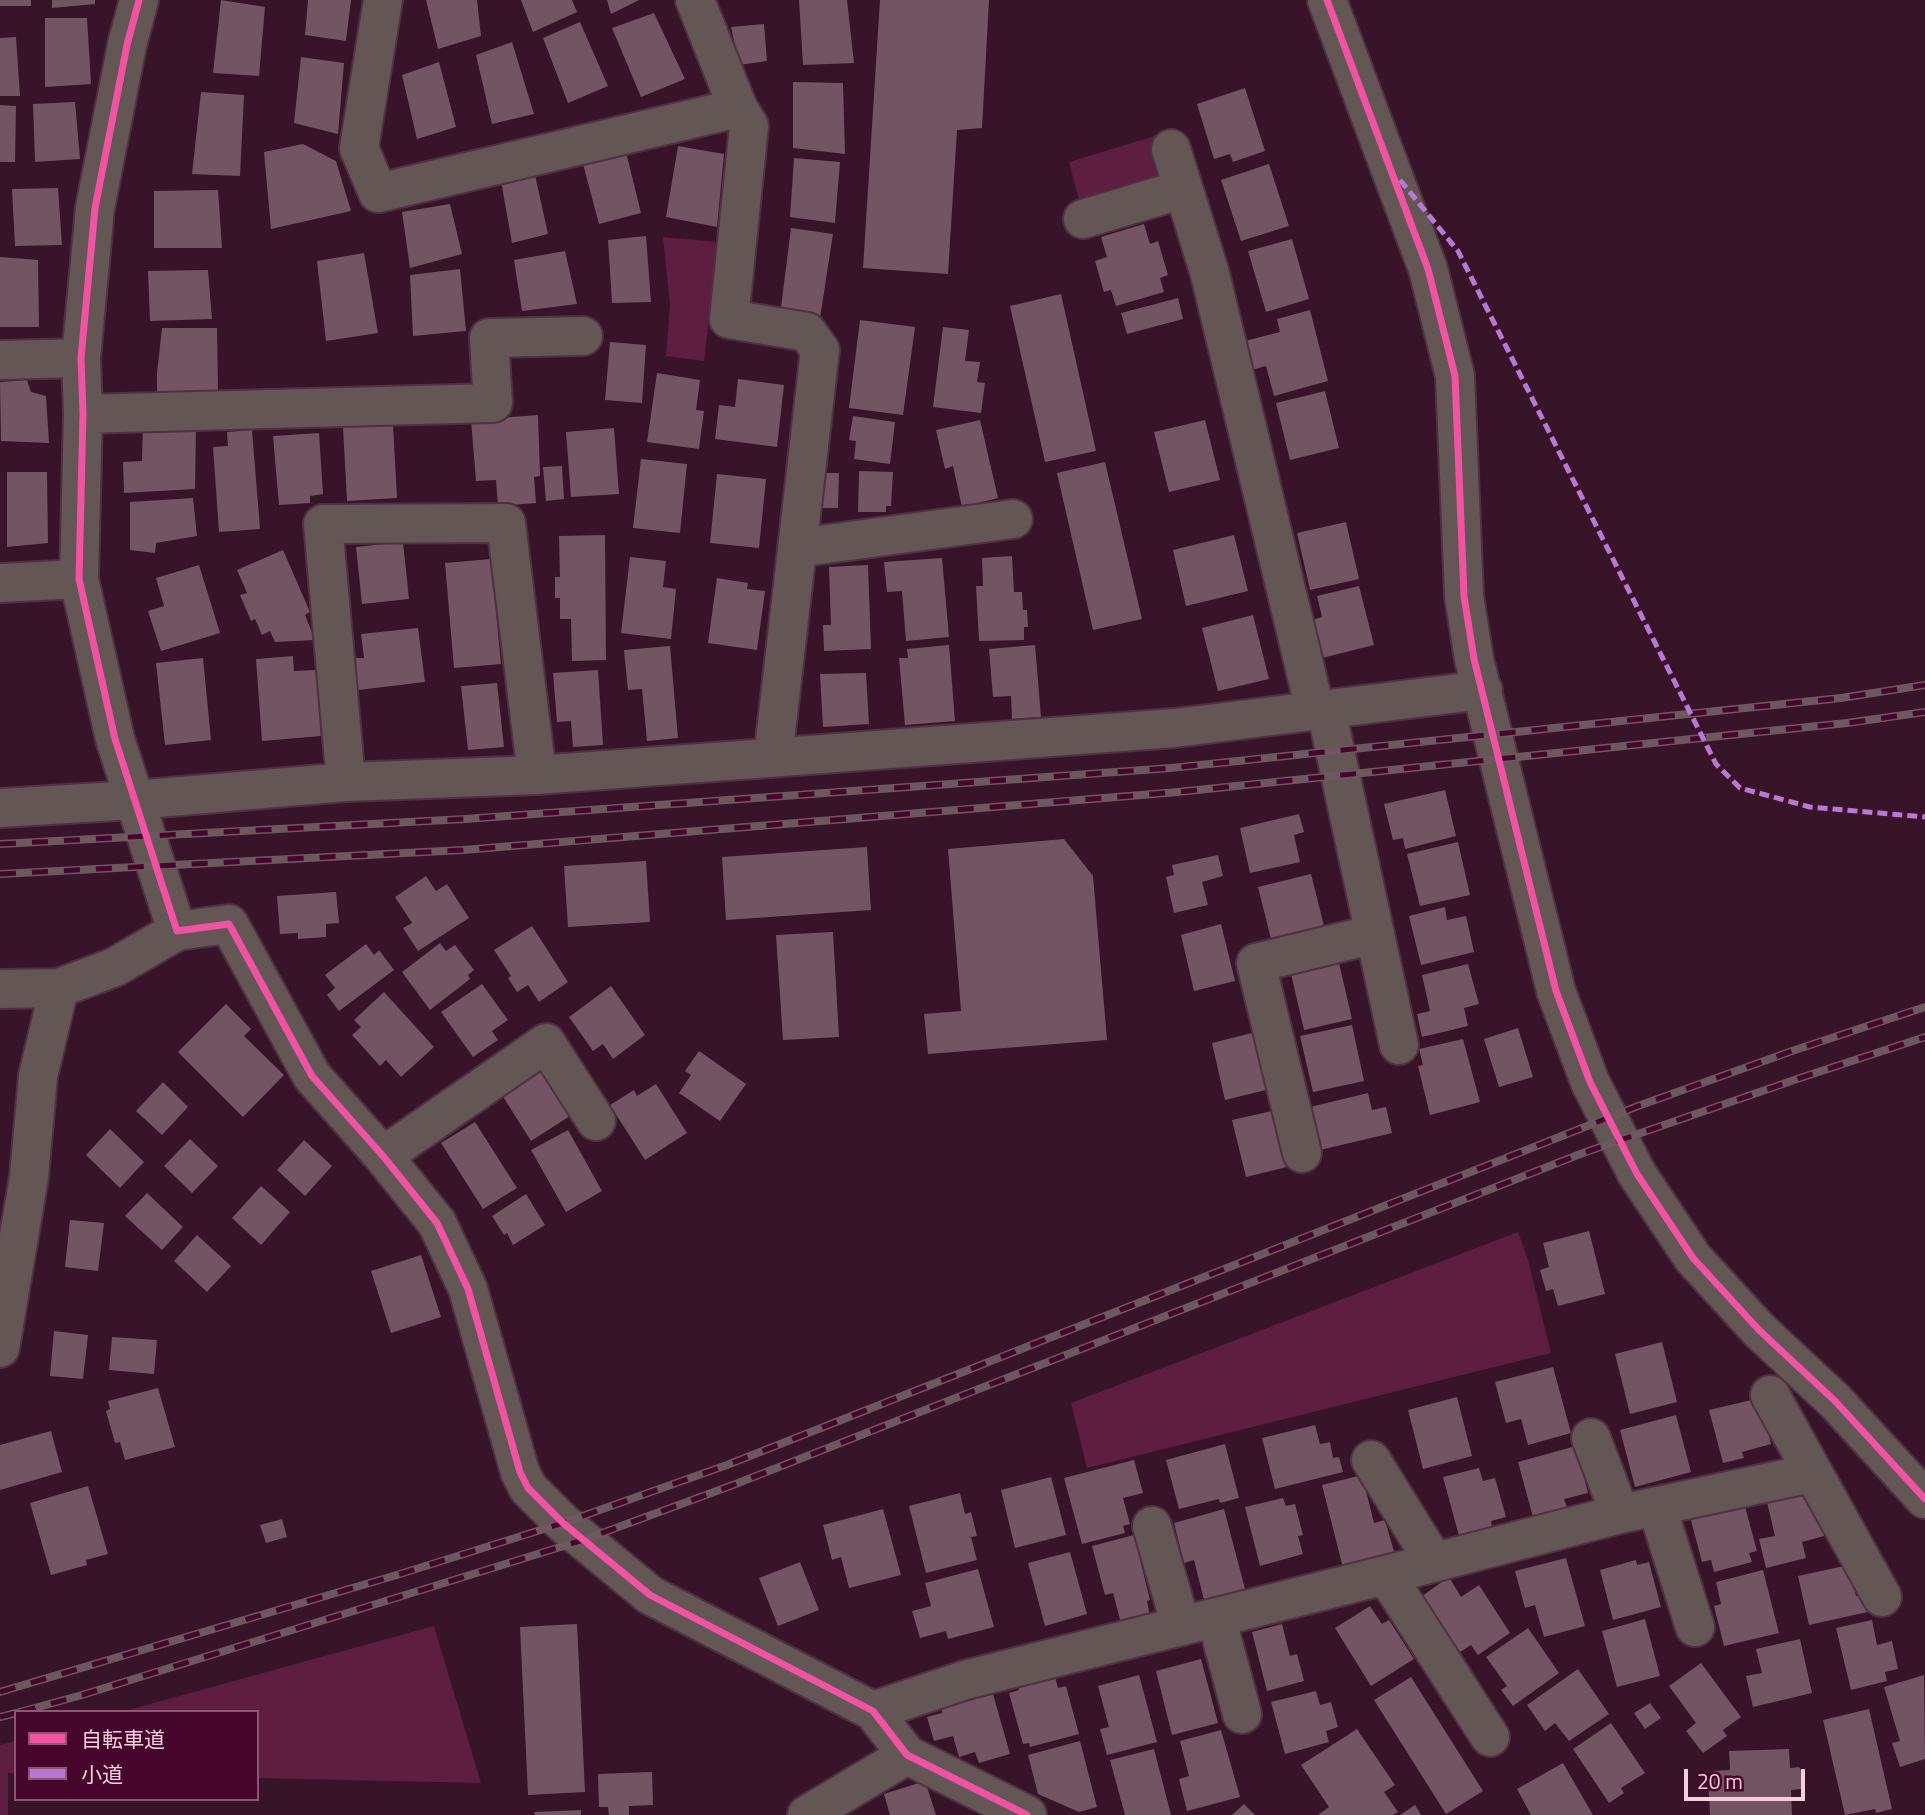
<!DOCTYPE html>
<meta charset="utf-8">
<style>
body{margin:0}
#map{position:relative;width:1925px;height:1815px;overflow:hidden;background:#371428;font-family:"Titillium Web","Noto Sans JP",sans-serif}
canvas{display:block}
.legend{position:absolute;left:14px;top:1710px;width:245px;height:91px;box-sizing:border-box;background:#46052a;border:2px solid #8c5572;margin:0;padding:9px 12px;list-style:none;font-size:21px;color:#f6cede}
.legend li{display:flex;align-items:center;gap:14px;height:35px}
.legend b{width:35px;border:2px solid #8c5572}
.scale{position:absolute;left:1684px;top:1769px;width:121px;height:32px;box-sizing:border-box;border:4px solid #f6cede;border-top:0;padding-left:9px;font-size:21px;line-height:24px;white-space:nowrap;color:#f6cede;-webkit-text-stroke:5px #46052a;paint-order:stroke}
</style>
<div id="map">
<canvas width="1925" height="1815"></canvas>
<ul class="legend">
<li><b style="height:9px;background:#f153a3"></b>自転車道</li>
<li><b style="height:9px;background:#ba77d6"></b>小道</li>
</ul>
<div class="scale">20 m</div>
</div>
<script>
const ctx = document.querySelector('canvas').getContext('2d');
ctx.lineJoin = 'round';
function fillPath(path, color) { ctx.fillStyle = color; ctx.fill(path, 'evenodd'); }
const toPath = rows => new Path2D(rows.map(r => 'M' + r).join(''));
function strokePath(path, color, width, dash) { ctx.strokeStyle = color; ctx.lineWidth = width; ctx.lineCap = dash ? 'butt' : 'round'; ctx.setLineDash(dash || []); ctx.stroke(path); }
const green = toPath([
 [1158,135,1166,165,1151,189,1082,212,1069,162],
 [663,237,718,242,704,361,666,356,670,305],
 [1518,1232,1528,1260,1551,1353,1087,1468,1071,1403],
 [434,1626,481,1783,257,1778,257,1712,121,1712],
 [16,1741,16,1773,8,1773,8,1815,0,1815,0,1745]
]);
const building = toPath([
 [0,0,31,0,31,6,0,6],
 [52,0,95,0,95,4,52,8],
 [221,0,265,7,259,76,213,73],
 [308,0,351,0,346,41,305,35],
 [426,0,477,0,481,36,438,49],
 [521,0,572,0,577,12,533,32],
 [607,0,639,0,611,14],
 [799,0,847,0,854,63,803,65],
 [880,0,989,0,982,128,957,130,948,274,863,268],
 [654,13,685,79,641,97,612,28],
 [45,18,87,18,91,84,45,87],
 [580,22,608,86,568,103,543,38],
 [764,24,767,61,739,65,731,27],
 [16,37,20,96,0,96,0,38],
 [512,42,534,114,492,124,476,55],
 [301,57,344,63,338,134,294,123],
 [439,62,456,127,417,139,402,75],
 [793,82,843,83,845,154,793,148],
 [1245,88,1265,151,1233,162,1230,154,1214,159,1197,104],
 [201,92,244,95,240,176,192,174],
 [75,102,80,159,35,162,33,104],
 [0,105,16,106,15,162,0,162],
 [303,144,336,161,351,211,271,229,264,152],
 [678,146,724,154,717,227,666,217],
 [626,152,641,213,599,224,583,164],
 [794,158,840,162,835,223,790,217],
 [1269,164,1289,226,1241,241,1221,180],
 [535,175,548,234,512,243,501,181],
 [58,188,62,245,15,246,12,189],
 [218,190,222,248,154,248,154,191],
 [450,204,462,254,410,268,402,212],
 [1144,224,1150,244,1158,241,1168,275,1160,278,1164,292,1116,306,1111,290,1104,292,1095,261,1107,257,1101,237],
 [791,228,833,234,820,318,780,315],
 [646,236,651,302,612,303,608,240],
 [1292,239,1309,299,1266,312,1248,251],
 [565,251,577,304,522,311,514,260],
 [364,253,378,333,326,341,317,261],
 [0,257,38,260,39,327,0,327],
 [460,269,466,331,413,336,410,275],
 [208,270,212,319,150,321,148,271],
 [1061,294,1096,451,1045,462,1010,306],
 [1178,298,1183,319,1127,334,1121,313],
 [1310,310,1328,381,1274,396,1266,366,1241,373,1233,344,1280,332,1277,319],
 [860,320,915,327,903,415,849,408],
 [943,327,969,330,965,361,980,362,977,382,985,383,981,413,933,407],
 [162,328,217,328,218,393,157,396,157,373],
 [610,342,646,345,642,403,605,400],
 [657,373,700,380,696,410,704,411,699,449,647,442],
 [738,379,784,385,777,447,715,439,719,405,735,407],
 [27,380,31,392,46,396,49,443,1,441,0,382],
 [1325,391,1339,448,1290,460,1276,403],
 [538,415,540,476,534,477,536,503,498,506,496,480,476,481,471,420],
 [853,416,895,422,890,464,854,459,856,441,849,440],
 [980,420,998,498,962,507,953,466,945,469,936,430],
 [1205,420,1220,480,1169,492,1154,432],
 [143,423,196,426,195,489,124,493,123,462,142,461],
 [393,425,397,498,347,501,343,427],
 [614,428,619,494,571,497,566,432],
 [252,430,260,529,219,532,213,447,228,446,227,432],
 [319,433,323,494,310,496,310,503,279,505,273,436],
 [641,459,687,464,680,533,633,528],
 [1105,462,1142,619,1093,630,1057,473],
 [562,466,564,499,546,501,543,467],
 [859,471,893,472,891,506,886,506,886,512,858,512],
 [7,472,47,472,48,543,7,547],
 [823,473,839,473,838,508,822,508],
 [717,474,766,479,759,548,710,543],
 [193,498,197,536,156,543,155,553,130,550,130,502],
 [1346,522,1359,579,1310,590,1297,533],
 [605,535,606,660,572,661,571,619,560,619,560,598,555,598,555,577,560,577,559,536],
 [1234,535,1248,591,1186,606,1173,550],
 [403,542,409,599,362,604,356,547],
 [283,550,310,612,305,615,315,640,275,642,270,631,262,635,255,619,251,621,240,595,247,593,237,570],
 [1012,556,1014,592,1022,592,1023,610,1027,610,1028,627,1024,627,1024,640,979,641,976,586,983,586,982,558],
 [630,557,666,561,663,587,676,589,671,639,621,633],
 [942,558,949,637,906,641,902,591,887,592,884,562],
 [491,559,501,664,454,668,445,563],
 [199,565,220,633,161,651,148,611,164,606,156,578],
 [868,565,871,649,824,651,823,625,831,625,829,567],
 [717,578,748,583,747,589,765,591,757,650,708,643],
 [1359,586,1374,645,1322,658,1313,620,1322,617,1317,596],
 [1253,615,1269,679,1218,691,1202,628],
 [418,628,425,682,358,690,355,658,364,658,361,634],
 [949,645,955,721,905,725,899,658,908,658,907,649],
 [1035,645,1041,717,1012,719,1011,696,993,697,989,649],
 [670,646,678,738,647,741,642,689,628,690,624,650],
 [293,656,294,671,316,670,321,736,262,741,256,659],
 [203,658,211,740,165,745,156,663],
 [598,670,603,745,573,747,571,721,557,722,553,673],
 [866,673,869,724,823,727,820,674],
 [497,683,504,747,468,750,461,686],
 [1445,790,1456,836,1405,849,1403,838,1393,840,1384,804],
 [1299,814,1304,832,1294,835,1300,862,1250,873,1240,828],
 [1064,839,1093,876,1107,1040,928,1054,924,1014,961,1011,948,849],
 [1458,842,1470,895,1420,906,1407,854],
 [867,847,871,910,726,920,722,857],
 [1218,855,1223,876,1202,882,1208,905,1174,913,1166,877,1174,875,1172,865],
 [646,861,650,922,568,927,564,866],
 [1311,874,1324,926,1271,939,1258,887],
 [426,876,436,891,447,884,469,918,418,951,403,928,412,923,395,897],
 [336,892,339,923,326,924,326,937,298,939,298,933,280,934,277,896],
 [1445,907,1447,920,1466,916,1474,952,1421,965,1409,916],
 [1221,924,1235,981,1194,991,1181,935],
 [532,926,568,982,539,1002,528,985,517,992,508,978,511,976,494,950],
 [833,932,839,1037,783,1040,776,935],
 [440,943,446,951,455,945,474,970,468,975,470,979,430,1010,402,972],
 [366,944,374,955,379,950,394,970,339,1011,327,995,335,988,325,975],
 [1339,963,1352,1019,1304,1030,1291,974],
 [1468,964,1479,1004,1464,1008,1468,1026,1422,1037,1417,1014,1430,1011,1422,975],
 [482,984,508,1020,492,1031,498,1040,473,1057,441,1012],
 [611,986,645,1035,613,1059,603,1044,593,1051,569,1017],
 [384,992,434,1047,401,1077,386,1060,380,1066,352,1035,361,1027,354,1020],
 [226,1004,251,1029,244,1036,284,1075,243,1117,178,1052],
 [1352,1025,1364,1081,1313,1092,1300,1036],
 [1518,1028,1533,1077,1499,1087,1484,1039],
 [1252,1033,1266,1090,1225,1100,1212,1043],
 [1463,1039,1480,1102,1430,1115,1418,1066,1423,1065,1419,1049],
 [699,1051,746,1084,720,1121,679,1093,691,1075,685,1071],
 [545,1070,573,1114,531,1141,500,1092,532,1072,534,1076],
 [163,1082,188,1107,162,1135,136,1111],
 [656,1084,687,1133,645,1160,610,1105,634,1090,637,1096],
 [1368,1093,1372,1110,1386,1107,1392,1133,1320,1150,1310,1107],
 [1272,1111,1287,1167,1246,1177,1232,1120],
 [475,1122,517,1188,483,1209,441,1143],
 [110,1129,144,1162,120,1188,86,1155],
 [568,1130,602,1191,566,1212,531,1150],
 [190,1139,218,1166,192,1193,164,1166],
 [304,1140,332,1166,305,1196,277,1170],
 [261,1186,290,1212,261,1245,232,1218],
 [147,1193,183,1227,162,1250,125,1216],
 [526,1194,545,1225,513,1245,507,1233,504,1235,492,1216],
 [70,1220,104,1223,98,1271,65,1267],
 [1589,1231,1605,1294,1558,1306,1553,1289,1546,1291,1540,1270,1549,1267,1543,1243],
 [197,1235,231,1266,207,1292,174,1261],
 [421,1255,441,1317,391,1333,371,1271],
 [54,1331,88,1335,83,1379,50,1376],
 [112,1337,157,1340,154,1374,109,1370],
 [1662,1342,1677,1402,1630,1414,1615,1354],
 [1553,1367,1571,1433,1528,1445,1521,1419,1506,1423,1495,1382],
 [158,1388,175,1447,125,1460,120,1442,115,1443,106,1411,110,1409,108,1401],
 [1457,1397,1472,1456,1423,1469,1408,1410],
 [1760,1398,1771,1444,1742,1452,1744,1458,1723,1463,1709,1410],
 [1676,1415,1691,1472,1635,1487,1620,1430],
 [1315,1425,1320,1444,1330,1442,1333,1458,1339,1457,1343,1472,1275,1489,1262,1438],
 [51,1431,62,1472,0,1490,0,1445],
 [1225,1444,1239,1498,1220,1503,1219,1499,1179,1509,1166,1460],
 [1576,1446,1588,1493,1564,1499,1567,1507,1533,1517,1518,1462],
 [1134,1460,1143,1493,1123,1498,1130,1524,1123,1526,1125,1533,1082,1544,1064,1478],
 [1479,1468,1483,1481,1495,1478,1506,1517,1491,1521,1492,1527,1459,1536,1443,1477],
 [1362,1475,1374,1523,1385,1520,1395,1555,1343,1568,1322,1485],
 [1051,1477,1066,1535,1015,1548,1001,1490],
 [88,1486,108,1554,86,1560,87,1565,51,1575,30,1503],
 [1813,1491,1824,1536,1802,1542,1806,1558,1766,1568,1759,1539,1775,1536,1767,1502],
 [960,1493,965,1514,971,1512,977,1536,971,1537,977,1560,926,1573,909,1506],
 [1283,1498,1286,1506,1295,1504,1303,1535,1298,1536,1303,1554,1260,1566,1245,1507],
 [1743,1499,1757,1551,1749,1553,1752,1562,1714,1572,1711,1560,1702,1562,1689,1513],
 [883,1509,901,1575,849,1588,841,1557,832,1560,823,1525],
 [1224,1509,1245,1589,1204,1600,1194,1560,1184,1563,1174,1523],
 [282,1519,287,1537,266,1543,260,1525],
 [1134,1535,1150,1600,1147,1601,1150,1616,1121,1623,1113,1593,1105,1595,1092,1546],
 [1070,1552,1087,1614,1045,1626,1028,1563],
 [1566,1558,1585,1626,1544,1637,1535,1605,1525,1608,1515,1571],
 [1636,1560,1637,1565,1649,1562,1661,1607,1613,1620,1600,1570],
 [800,1562,819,1610,778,1626,759,1578],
 [1849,1565,1856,1596,1868,1593,1872,1611,1809,1625,1798,1576],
 [978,1569,994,1627,948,1639,946,1631,920,1638,912,1611,931,1606,925,1583],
 [1763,1570,1779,1633,1724,1646,1714,1606,1721,1604,1716,1582],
 [1449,1577,1461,1597,1479,1585,1510,1633,1478,1655,1471,1645,1452,1657,1422,1596],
 [1370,1606,1382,1624,1389,1620,1414,1659,1371,1686,1335,1628],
 [1645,1619,1660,1676,1617,1687,1602,1631],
 [1872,1620,1877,1645,1892,1641,1898,1669,1885,1672,1887,1681,1851,1690,1836,1628],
 [577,1624,585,1792,528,1795,520,1627],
 [1282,1624,1290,1656,1297,1654,1304,1681,1267,1691,1252,1632],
 [1528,1628,1559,1673,1513,1706,1501,1690,1507,1686,1486,1657],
 [1800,1639,1812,1693,1753,1707,1746,1676,1762,1673,1756,1649],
 [1201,1659,1218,1723,1172,1735,1156,1671],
 [1701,1663,1741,1717,1723,1730,1727,1736,1703,1753,1686,1731,1696,1723,1669,1686],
 [1578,1669,1609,1714,1569,1741,1555,1723,1545,1731,1527,1705],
 [1054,1673,1058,1688,1066,1686,1079,1734,1030,1747,1029,1743,1023,1744,1009,1693,1019,1690,1017,1682],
 [1139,1675,1157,1742,1107,1755,1100,1729,1109,1727,1098,1686],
 [1924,1675,1925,1759,1900,1767,1892,1743,1900,1741,1884,1687],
 [1411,1677,1483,1791,1446,1814,1374,1700],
 [1316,1691,1320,1705,1331,1702,1338,1727,1326,1731,1329,1742,1285,1754,1271,1702],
 [993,1694,1010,1754,979,1763,975,1752,959,1757,953,1736,934,1741,927,1717,942,1713,942,1709],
 [1650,1703,1661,1718,1645,1729,1634,1713],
 [1869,1709,1892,1809,1876,1813,1875,1809,1845,1815,1823,1720],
 [1611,1723,1645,1773,1621,1788,1624,1793,1609,1803,1573,1749],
 [1357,1729,1395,1785,1384,1792,1398,1812,1393,1815,1318,1815,1329,1807,1301,1765],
 [1221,1730,1240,1797,1187,1811,1179,1779,1189,1776,1180,1741],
 [1080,1741,1097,1807,1079,1812,1038,1794,1028,1755],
 [1154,1749,1171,1815,1125,1815,1110,1760],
 [1789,1749,1790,1768,1799,1767,1803,1774,1801,1789,1791,1790,1792,1815,1710,1815,1708,1778,1713,1778,1713,1771,1730,1770,1729,1751],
 [1563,1763,1593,1815,1531,1815,1517,1789],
 [652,1772,653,1805,629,1806,629,1815,609,1815,608,1807,599,1807,598,1774],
 [925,1781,936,1815,890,1815,884,1794],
 [1244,1804,1255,1815,1232,1815],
 [1415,1805,1421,1815,1400,1815],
 [581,1810,581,1815,535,1815,534,1812]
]);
const minor = toPath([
 [139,0,127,45,95,208,81,358,83,414,79,579,115,739,177,931,229,924,312,1076,383,1156,437,1223,468,1289,520,1472,528,1488,563,1523,650,1595,873,1711,907,1755,1027,1815],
 [383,0,359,148,378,193,738,108],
 [695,0,738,108,749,126,729,319,807,332,820,350,773,758],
 [1327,0,1428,269,1455,376,1464,596,1474,659,1556,991,1590,1082,1637,1174,1693,1258,1759,1330,1835,1401,1925,1499],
 [1171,149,1210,274,1315,710],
 [1083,219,1183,189],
 [0,360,81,358],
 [83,414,493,403,489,338,583,336],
 [797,548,1013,519],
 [0,583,79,579],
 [1326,709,1399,1045],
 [346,782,323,524,506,523,537,775],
 [0,808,134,800,346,782,537,775,1175,728,1483,690],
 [0,989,59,988,115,967,177,931],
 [1302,1153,1256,963,1375,934],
 [383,1156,546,1043,596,1121],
 [0,1348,29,1177,38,1076,59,988],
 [1770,1395,1882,1597],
 [1591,1438,1620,1514],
 [1371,1460,1434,1562],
 [1657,1507,1695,1627],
 [1152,1526,1181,1626],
 [1386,1575,1490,1737],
 [1216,1617,1242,1714],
 [873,1711,965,1680,1386,1575,1620,1514,1812,1473],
 [807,1815,907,1755]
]);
const rail = toPath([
 [0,844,465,819,1171,768,1841,698,1925,685],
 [0,874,463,850,1178,792,1847,723,1925,712],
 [0,1692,400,1574,563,1523,727,1465,1638,1106,1792,1051,1925,1007],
 [20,1712,82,1695,583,1540,733,1485,1583,1153,1800,1078,1925,1037],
 [0,1717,16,1713]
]);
const quiet = toPath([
 [1400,180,1458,251,1716,764,1740,788,1810,807,1925,817]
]);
const cycleway = toPath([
 [139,0,127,45,95,208,81,358,83,414,79,579,115,739,177,931,229,924,312,1076,383,1156,437,1223,468,1289,520,1472,528,1488,563,1523,650,1595,873,1711,907,1755,1027,1815],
 [1327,0,1428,269,1455,376,1464,596,1474,659,1556,991,1590,1082,1637,1174,1693,1258,1759,1330,1835,1401,1925,1499]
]);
fillPath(green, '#5e1e3f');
fillPath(building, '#725463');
strokePath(minor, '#4f3141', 42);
strokePath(minor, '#635654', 38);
strokePath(rail, '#6d585f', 8);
strokePath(rail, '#46052a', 5, [16]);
strokePath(quiet, '#ba77d6', 5, [10, 5]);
strokePath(cycleway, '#f153a3', 7);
</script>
